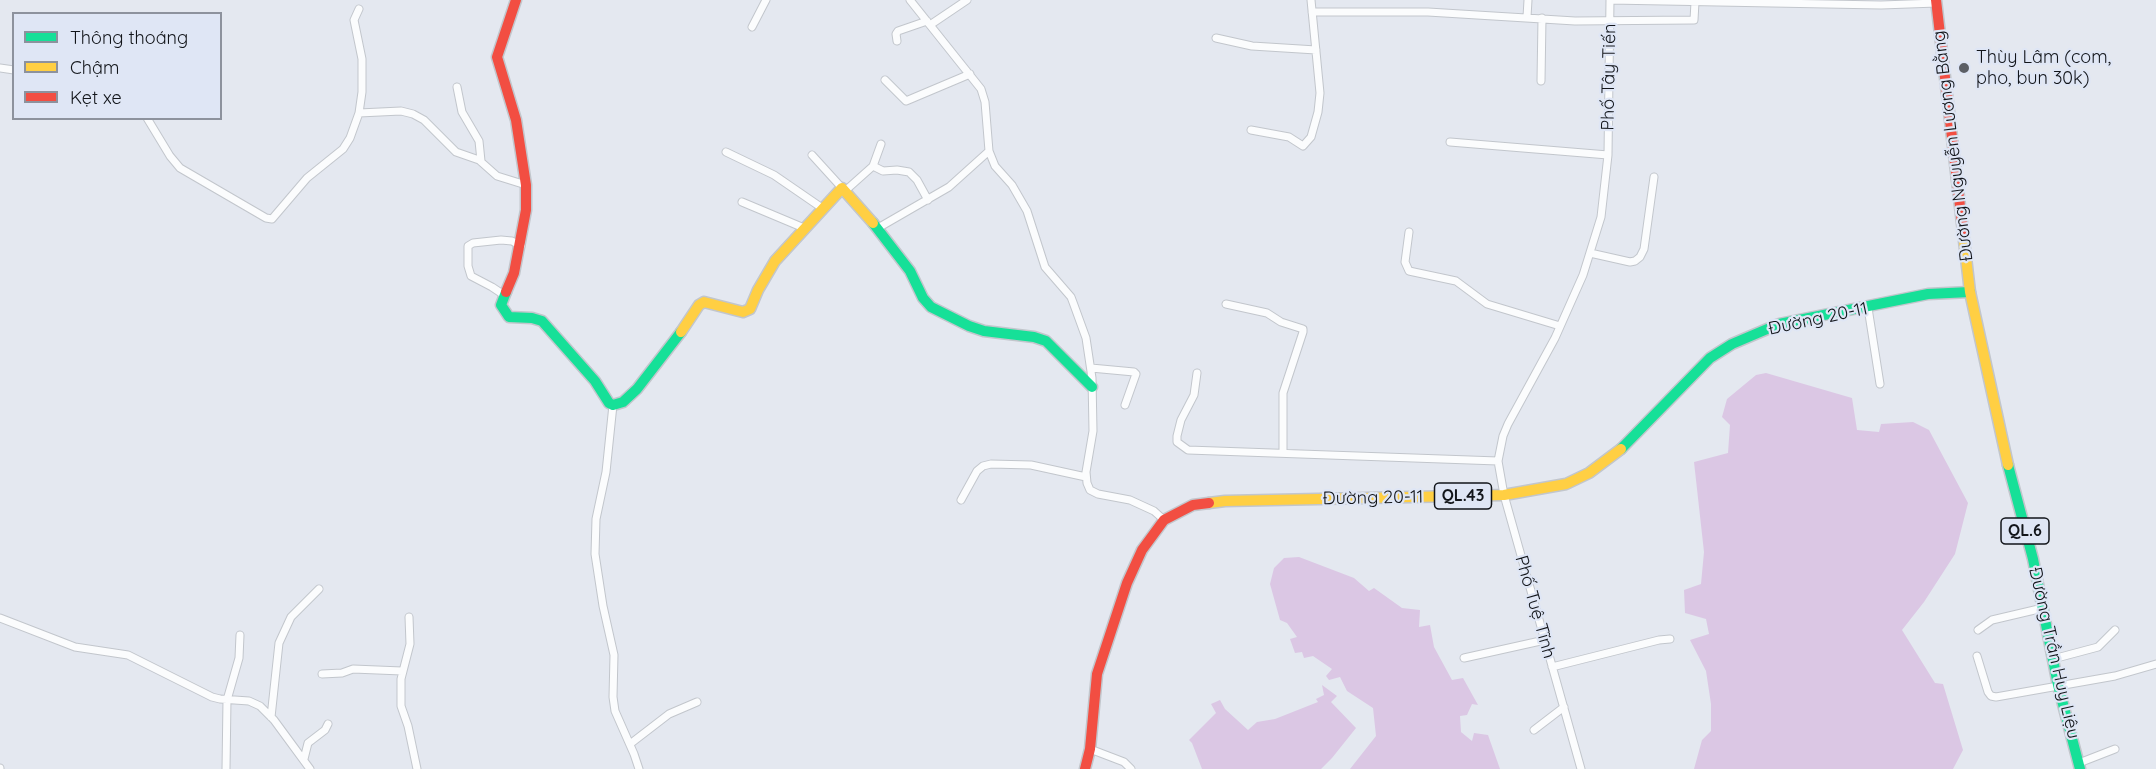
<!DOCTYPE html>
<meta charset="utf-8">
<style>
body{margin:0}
#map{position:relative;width:2156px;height:769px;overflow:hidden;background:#e4e8f0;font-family:Quicksand,sans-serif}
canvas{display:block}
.legend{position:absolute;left:12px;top:12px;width:210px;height:108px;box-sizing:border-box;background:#dfe6f5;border:2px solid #8d929d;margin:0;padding:8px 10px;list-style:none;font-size:18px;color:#12151a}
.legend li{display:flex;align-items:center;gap:12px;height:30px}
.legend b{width:30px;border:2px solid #8d929d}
</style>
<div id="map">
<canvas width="2156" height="769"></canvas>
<ul class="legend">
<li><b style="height:8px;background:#16e098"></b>Thông thoáng</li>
<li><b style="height:8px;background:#ffcf43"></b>Chậm</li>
<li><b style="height:8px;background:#f24e42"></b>Kẹt xe</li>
</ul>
</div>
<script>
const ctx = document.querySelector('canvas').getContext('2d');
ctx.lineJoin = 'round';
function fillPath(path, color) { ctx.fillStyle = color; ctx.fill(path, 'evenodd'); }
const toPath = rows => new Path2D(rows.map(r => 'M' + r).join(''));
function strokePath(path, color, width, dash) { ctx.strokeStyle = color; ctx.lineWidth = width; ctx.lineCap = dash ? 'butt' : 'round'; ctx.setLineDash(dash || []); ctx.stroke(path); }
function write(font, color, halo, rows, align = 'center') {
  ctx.font = font + ' Quicksand,sans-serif'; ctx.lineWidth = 4.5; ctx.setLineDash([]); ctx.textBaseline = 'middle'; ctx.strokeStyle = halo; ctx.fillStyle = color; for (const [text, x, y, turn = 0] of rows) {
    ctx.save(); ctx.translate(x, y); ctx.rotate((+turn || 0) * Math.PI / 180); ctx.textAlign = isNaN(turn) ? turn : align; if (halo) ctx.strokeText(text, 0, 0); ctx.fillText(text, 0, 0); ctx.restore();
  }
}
const green = toPath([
 [1766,373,1852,398,1857,430,1879,432,1881,424,1913,422,1929,430,1968,503,1955,554,1924,602,1902,630,1935,683,1943,684,1963,750,1953,769,1694,769,1702,740,1711,731,1711,704,1706,671,1690,640,1709,634,1706,619,1685,613,1684,590,1701,584,1704,552,1694,462,1728,453,1730,425,1722,417,1727,399,1756,375],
 [1299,557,1354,578,1369,591,1374,588,1402,608,1420,610,1419,627,1430,625,1434,647,1452,680,1463,678,1478,705,1472,704,1467,715,1460,716,1461,732,1472,741,1474,733,1488,735,1500,769,1350,769,1376,736,1373,708,1347,691,1340,677,1329,680,1326,676,1332,669,1313,656,1304,658,1302,652,1295,653,1290,639,1297,637,1287,623,1280,620,1270,584,1274,568,1284,558],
 [1322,685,1337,696,1331,702,1356,728,1332,758,1321,769,1202,769,1192,743,1189,740,1216,713,1211,704,1220,700,1225,709,1248,730,1257,722,1275,719,1318,702,1316,699,1324,695]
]);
const street = toPath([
 [910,0,981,89,985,102,989,151,995,166,1012,185,1027,211,1045,267,1071,297,1074,305,1086,338,1092,378,1093,431,1086,472,1087,483,1090,490,1098,494,1130,500,1154,511,1164,520],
 [1610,0,1881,5,1937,3],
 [1312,12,1428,12,1575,21,1694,20,1695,2],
 [1527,17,1528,0],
 [930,25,967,0],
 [752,27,766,0],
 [1216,38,1252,46,1316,50],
 [897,41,896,34,898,31,927,21],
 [0,68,14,70],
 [885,80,906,101,970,74],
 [1541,81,1542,18],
 [457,87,462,112,479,141,481,161],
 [359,113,401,111,413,114,424,120,456,152,479,160,497,176,526,185],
 [147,118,170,156,180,168,266,218,272,219,307,178,343,149,350,138,359,113,362,92,362,59,354,20,359,9],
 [1251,130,1289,137,1303,146,1311,137,1318,112,1320,93,1311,0],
 [1450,142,1608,155],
 [726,152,774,175,822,208],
 [812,155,842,188],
 [873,166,883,171,897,170,909,172,917,180,928,200],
 [845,191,873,166,881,144],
 [742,202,804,228],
 [878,228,949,187,989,151],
 [1409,232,1405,262,1409,271,1456,281,1487,304,1560,326],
 [1590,253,1630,262,1635,261,1640,257,1644,249,1654,177],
 [504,295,492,287,471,276,468,266,468,246,473,243,501,240,512,241,521,246],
 [1226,304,1267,313,1281,322,1303,329,1303,332,1283,393,1283,453],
 [1868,308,1880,384],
 [1091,368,1134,372,1136,374,1125,405],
 [1197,373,1194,395,1181,420,1177,436,1177,442,1188,450,1498,461],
 [613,405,606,472,596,519,595,554,603,606,614,655,613,697,615,711,634,754,639,769],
 [961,500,977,471,983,466,991,464,1031,465,1086,477],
 [409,617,410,644,401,679,401,706,408,726,417,769],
 [0,618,75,647,128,655,212,697,220,699,249,701,260,706,274,720,310,769],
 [1978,630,1992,620,2043,608],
 [1977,656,1988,692,1991,696,1996,697,2115,676,2156,664],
 [1464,658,1545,640],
 [2053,659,2098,647,2115,630],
 [1552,667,1659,640,1670,639],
 [322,674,342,673,353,669,402,671],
 [271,717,279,643,291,617,319,589],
 [1534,730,1564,707],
 [630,744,669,714,697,702],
 [1090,749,1124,762,1131,769],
 [304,759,308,743,325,730,328,724],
 [2079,763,2115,749],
 [0,768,0,769],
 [226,769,227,700,239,658,240,635],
 [1581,769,1504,495,1498,461,1503,436,1508,424,1555,338,1583,275,1601,217,1608,155,1610,0]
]);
const fast = toPath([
 [873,223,910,271,923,298,931,307,969,326,984,331,1034,337,1046,341,1092,387],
 [506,292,501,305,509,317,532,318,542,321,595,381,609,403,613,405,623,402,637,389,681,332],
 [1621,449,1710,358,1732,344,1779,324,1928,294,1970,292],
 [2008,465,2033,559,2058,685,2080,769]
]);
const slow = toPath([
 [1963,232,1970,292,2008,465],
 [681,332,699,305,704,302,743,312,750,309,758,290,775,261,842,188,873,223],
 [1209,503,1225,501,1504,495,1566,484,1589,473,1621,449]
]);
const jam = toPath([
 [1936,0,1963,232],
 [506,292,514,273,526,210,526,185,516,120,497,57,516,0],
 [1085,769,1090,749,1097,674,1127,583,1142,550,1164,520,1193,505,1209,503]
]);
const markers = [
 [1964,68,6,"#5c5f65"]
];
const shields = [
 [1463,496,57],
 [2025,531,48]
];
const shieldNames = [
 ["QL.43",1463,496],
 ["QL.6",2025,531]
];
const poiNames = [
 ["Thùy Lâm (com,",1976,58],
 ["pho, bun 30k)",1976,79]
];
const streetNames = [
 ["Phố Tây Tiến",1609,77,-89],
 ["Đường Nguyễn Lương Bằng",1953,146,-97],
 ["Đường 20-11",1818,319,-12],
 ["Đường 20-11",1373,498,-1],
 ["Phố Tuệ Tĩnh",1535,607,74],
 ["Đường Trần Huy Liệu",2054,653,77]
];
fillPath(green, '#dbc7e4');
strokePath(street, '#c2c6cc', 9);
strokePath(fast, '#c2c6cc', 13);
strokePath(slow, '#c2c6cc', 13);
strokePath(jam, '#c2c6cc', 13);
strokePath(street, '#fbfcfd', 7);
strokePath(fast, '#16e098', 10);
strokePath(slow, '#ffcf43', 10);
strokePath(jam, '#f24e42', 10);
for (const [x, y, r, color] of markers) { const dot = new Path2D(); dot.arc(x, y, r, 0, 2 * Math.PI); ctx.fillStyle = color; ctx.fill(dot); strokePath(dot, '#dfe6f5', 2); }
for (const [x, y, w] of shields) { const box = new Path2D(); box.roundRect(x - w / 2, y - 13, w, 26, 4.5); ctx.fillStyle = '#dfe6f5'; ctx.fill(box); strokePath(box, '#12151a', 1.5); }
write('bold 16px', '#12151a', null, shieldNames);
write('18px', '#12151a', '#dfe6f5', poiNames, 'left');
write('18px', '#12151a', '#dfe6f5', streetNames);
</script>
